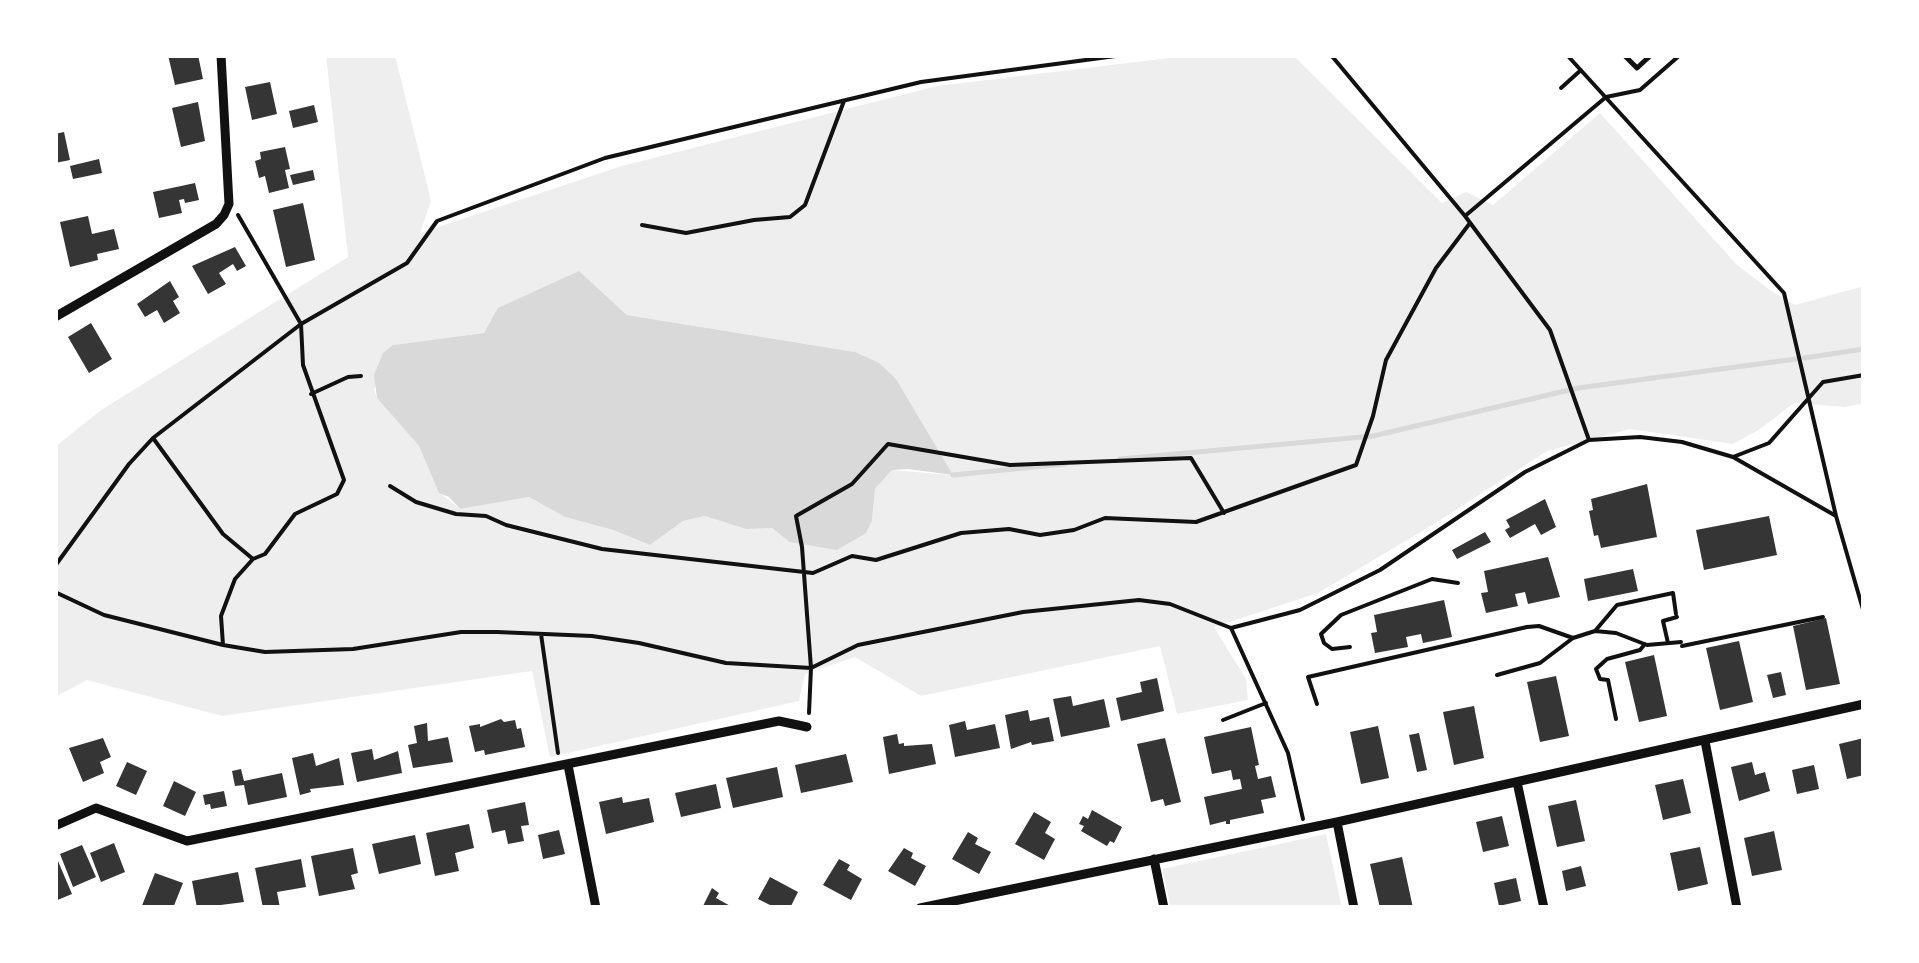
<!DOCTYPE html>
<style>
body{margin:0}
#map{position:relative;width:1919px;height:963px;overflow:hidden;background:#fff;font-family:"PT Sans",sans-serif}
canvas{display:block}
.frame{position:absolute;inset:0;border:58px solid #fff;pointer-events:none}
</style>
<div id="map">
<canvas width="1919" height="963"></canvas>
<div class="frame"></div>
</div>
<script>
const ctx = document.querySelector('canvas').getContext('2d');
ctx.lineJoin = 'round';
function fillPath(path, color) { ctx.fillStyle = color; ctx.fill(path, 'evenodd'); }
const toPath = rows => new Path2D(rows.map(r => 'M' + r).join(''));
function strokePath(path, color, width, dash) { ctx.strokeStyle = color; ctx.lineWidth = width; ctx.lineCap = dash ? 'butt' : 'round'; ctx.setLineDash(dash || []); ctx.stroke(path); }
const green = toPath([
 [326,55,395,55,431,201,420,233,622,166,937,86,1194,55,1293,55,1442,203,1466,192,1493,205,1600,113,1737,265,1770,290,1795,305,1864,286,1864,403,1845,407,1794,403,1760,429,1733,444,1630,429,1547,451,1434,524,1318,593,1214,627,1246,679,1248,700,1177,714,1160,646,921,696,855,657,805,674,799,701,550,757,532,671,222,716,87,680,55,697,55,447,101,410,348,257],
 [579,271,627,315,855,352,896,379,952,475,892,470,875,489,872,520,791,542,772,528,746,529,705,516,683,521,650,545,613,530,565,517,529,497,460,509,439,492,419,446,377,398,374,389,393,345,484,333],
 [1326,834,1342,908,1171,908,1162,869]
]);
const water = toPath([
 [579,271,627,315,855,352,879,363,896,379,953,475,908,469,892,470,875,489,872,520,866,533,837,550,790,542,772,528,746,529,705,516,683,521,650,545,613,530,565,517,529,497,460,509,449,497,439,493,419,446,377,398,374,375,383,353,393,345,484,333,498,308]
]);
const stream = toPath([
 [1804,358,1864,349],
 [1120,459,1373,436,1578,388,1796,359],
 [953,475,1065,464]
]);
const building = toPath([
 [168,55,198,55,203,79,175,85],
 [270,82,277,114,252,120,245,87],
 [198,102,205,141,181,147,172,108],
 [314,105,318,122,293,128,289,111],
 [64,132,70,160,55,163,55,134],
 [285,147,290,169,285,170,289,188,269,193,265,176,259,178,255,161,261,159,260,152],
 [99,159,102,173,73,179,70,166],
 [313,170,315,180,293,185,290,175],
 [195,183,199,200,185,203,184,199,179,200,182,213,159,218,153,192],
 [303,203,315,260,286,267,273,210],
 [88,216,92,234,114,229,119,249,97,254,98,260,70,267,60,222],
 [235,247,246,266,237,271,233,264,219,273,226,284,208,294,192,266],
 [170,281,179,297,173,301,180,313,164,323,157,310,145,317,137,304],
 [91,323,112,359,89,373,68,337],
 [1647,484,1657,537,1601,548,1598,535,1594,536,1589,511,1593,510,1591,499],
 [1545,499,1556,527,1541,535,1535,524,1510,538,1505,530,1510,527,1506,520],
 [1769,516,1777,555,1704,570,1696,530],
 [1485,532,1491,542,1457,559,1452,550],
 [1548,557,1560,597,1528,604,1525,592,1515,594,1518,606,1486,613,1481,593,1488,592,1484,571],
 [1633,569,1638,591,1588,601,1584,579],
 [1444,600,1452,637,1423,643,1421,634,1406,637,1408,647,1375,653,1371,633,1377,632,1374,615],
 [1826,618,1840,684,1806,690,1793,626],
 [1739,641,1753,702,1720,710,1706,648],
 [1654,655,1667,716,1639,722,1625,662],
 [1781,672,1786,695,1773,698,1767,675],
 [1556,676,1569,736,1540,742,1527,682],
 [1157,678,1164,711,1121,721,1116,698,1142,692,1140,682],
 [1071,696,1073,706,1104,699,1110,727,1061,737,1053,699],
 [1474,706,1484,758,1454,765,1443,712],
 [1028,710,1030,721,1049,717,1054,741,1032,745,1031,742,1011,749,1005,715],
 [501,719,504,722,515,720,517,729,521,728,525,747,485,755,484,750,475,752,469,726,480,724,480,727],
 [965,721,967,730,995,724,1000,748,955,757,949,725],
 [427,723,428,741,448,737,453,762,413,768,408,745,417,743,414,726],
 [1378,726,1389,778,1361,784,1350,732],
 [1251,727,1259,765,1255,766,1258,779,1271,776,1276,797,1261,800,1264,813,1230,820,1230,824,1226,824,1226,821,1210,825,1204,797,1242,789,1240,779,1233,780,1231,770,1212,774,1204,737],
 [1419,733,1427,770,1417,772,1409,735],
 [897,734,899,744,904,743,904,746,932,744,936,764,889,774,883,737],
 [103,738,111,757,100,762,104,773,83,782,69,748],
 [1165,738,1181,802,1165,806,1163,799,1151,802,1137,744],
 [1864,738,1864,775,1847,779,1839,744],
 [372,749,374,760,398,751,402,773,357,782,351,753],
 [313,753,316,766,339,758,344,785,310,789,311,792,300,795,292,758],
 [846,754,853,782,801,793,795,765],
 [127,762,147,771,136,795,116,786],
 [1752,762,1755,775,1765,772,1770,791,1739,801,1731,767],
 [1814,765,1819,789,1797,794,1792,770],
 [777,767,783,797,733,808,726,778],
 [241,769,244,781,282,773,287,797,248,805,244,785,235,786,232,771],
 [1683,779,1691,813,1663,820,1655,785],
 [174,781,196,792,185,816,163,806],
 [716,784,721,808,681,817,675,793],
 [224,791,227,806,211,809,210,804,205,805,203,795],
 [622,797,623,803,649,798,654,822,606,834,599,802],
 [1576,800,1585,841,1557,847,1548,806],
 [525,802,529,825,521,826,524,841,508,844,505,830,492,833,487,810],
 [1092,810,1122,827,1114,843,1110,841,1107,846,1081,831,1084,826,1079,824,1083,816,1088,819],
 [1034,812,1051,822,1045,833,1055,839,1044,860,1015,844],
 [1502,816,1509,846,1483,852,1476,822],
 [469,824,474,848,455,853,459,871,435,876,426,833],
 [559,830,565,854,543,859,538,835],
 [1774,831,1782,870,1752,876,1744,838],
 [968,832,978,838,975,844,991,852,979,874,952,859],
 [415,835,421,864,379,874,372,844],
 [114,843,125,872,101,882,90,853],
 [82,845,96,877,73,887,60,854],
 [1700,847,1708,884,1678,891,1670,853],
 [353,848,358,873,351,875,355,889,319,896,311,856],
 [904,848,913,853,911,858,926,866,915,886,888,871],
 [55,854,72,894,55,901],
 [1402,857,1413,908,1380,908,1370,864],
 [301,859,306,887,277,892,280,908,263,908,255,868],
 [839,859,850,865,847,870,862,879,851,900,823,885],
 [1581,866,1586,886,1566,891,1562,871],
 [238,872,244,902,197,908,192,881],
 [155,873,183,883,173,908,141,908],
 [770,877,798,892,790,908,776,908,758,899],
 [1516,878,1521,901,1499,906,1494,883],
 [712,888,719,893,716,898,734,908,702,908]
]);
const path = toPath([
 [1331,55,1465,216,1550,330,1589,440],
 [1567,55,1784,293,1836,516,1864,613],
 [1561,88,1581,70],
 [1465,216,1606,97,1640,90,1680,55],
 [642,225,686,233,754,220,790,217,805,205,844,101],
 [311,394,348,377,361,376],
 [153,438,223,534,253,559],
 [1733,457,1769,443,1823,382,1864,375],
 [390,486,416,502,456,514,486,516,506,525,602,549,813,573,852,556,876,560,961,533,1009,529,1040,535,1074,530,1105,518,1196,522,1356,465,1373,416,1386,360,1436,268,1470,223],
 [55,566,129,464,153,438,301,324,407,263,437,221,605,158,921,82,1123,55],
 [55,592,104,615,223,645,265,652,353,649,461,632,497,632,592,636,639,643,726,663,811,668,858,645,1023,612,1139,600,1170,604,1231,628,1300,610,1380,570,1525,472,1589,440,1640,437,1682,442,1733,457,1836,516],
 [1231,628,1288,753,1303,819],
 [1595,631,1617,605,1673,593,1676,614],
 [541,634,558,753],
 [1668,643,1663,621,1677,617],
 [223,645,221,616,235,579,253,559,265,554,295,514,337,494,344,480,303,365,301,324,238,215],
 [1682,646,1823,617],
 [1350,647,1332,649,1324,643,1321,634,1341,615,1432,579,1458,583],
 [1497,675,1540,663,1573,638,1595,631,1616,633,1647,645,1681,642],
 [1317,704,1308,677,1527,627,1539,626,1573,638],
 [809,713,811,668,802,547,796,516,852,484,888,444,1010,465,1191,458,1224,513],
 [1616,719,1608,680,1600,679,1596,669,1607,659,1640,650,1645,644],
 [1223,720,1266,703]
]);
const service = toPath([
 [1624,55,1637,68,1651,55]
]);
const minor = toPath([
 [55,317,216,224,224,215,229,204,221,55],
 [1705,741,1737,908],
 [568,765,596,908],
 [1517,782,1544,908],
 [1337,822,1354,908],
 [55,826,96,808,187,841,779,721,807,727],
 [1154,859,1164,908],
 [920,908,1337,822,1864,704]
]);
fillPath(green, '#eee');
fillPath(water, '#d9d9d9');
strokePath(stream, '#d9d9d9', 5);
fillPath(building, '#353535');
strokePath(path, '#111', 4);
strokePath(service, '#111', 5);
strokePath(minor, '#111', 9);
</script>
